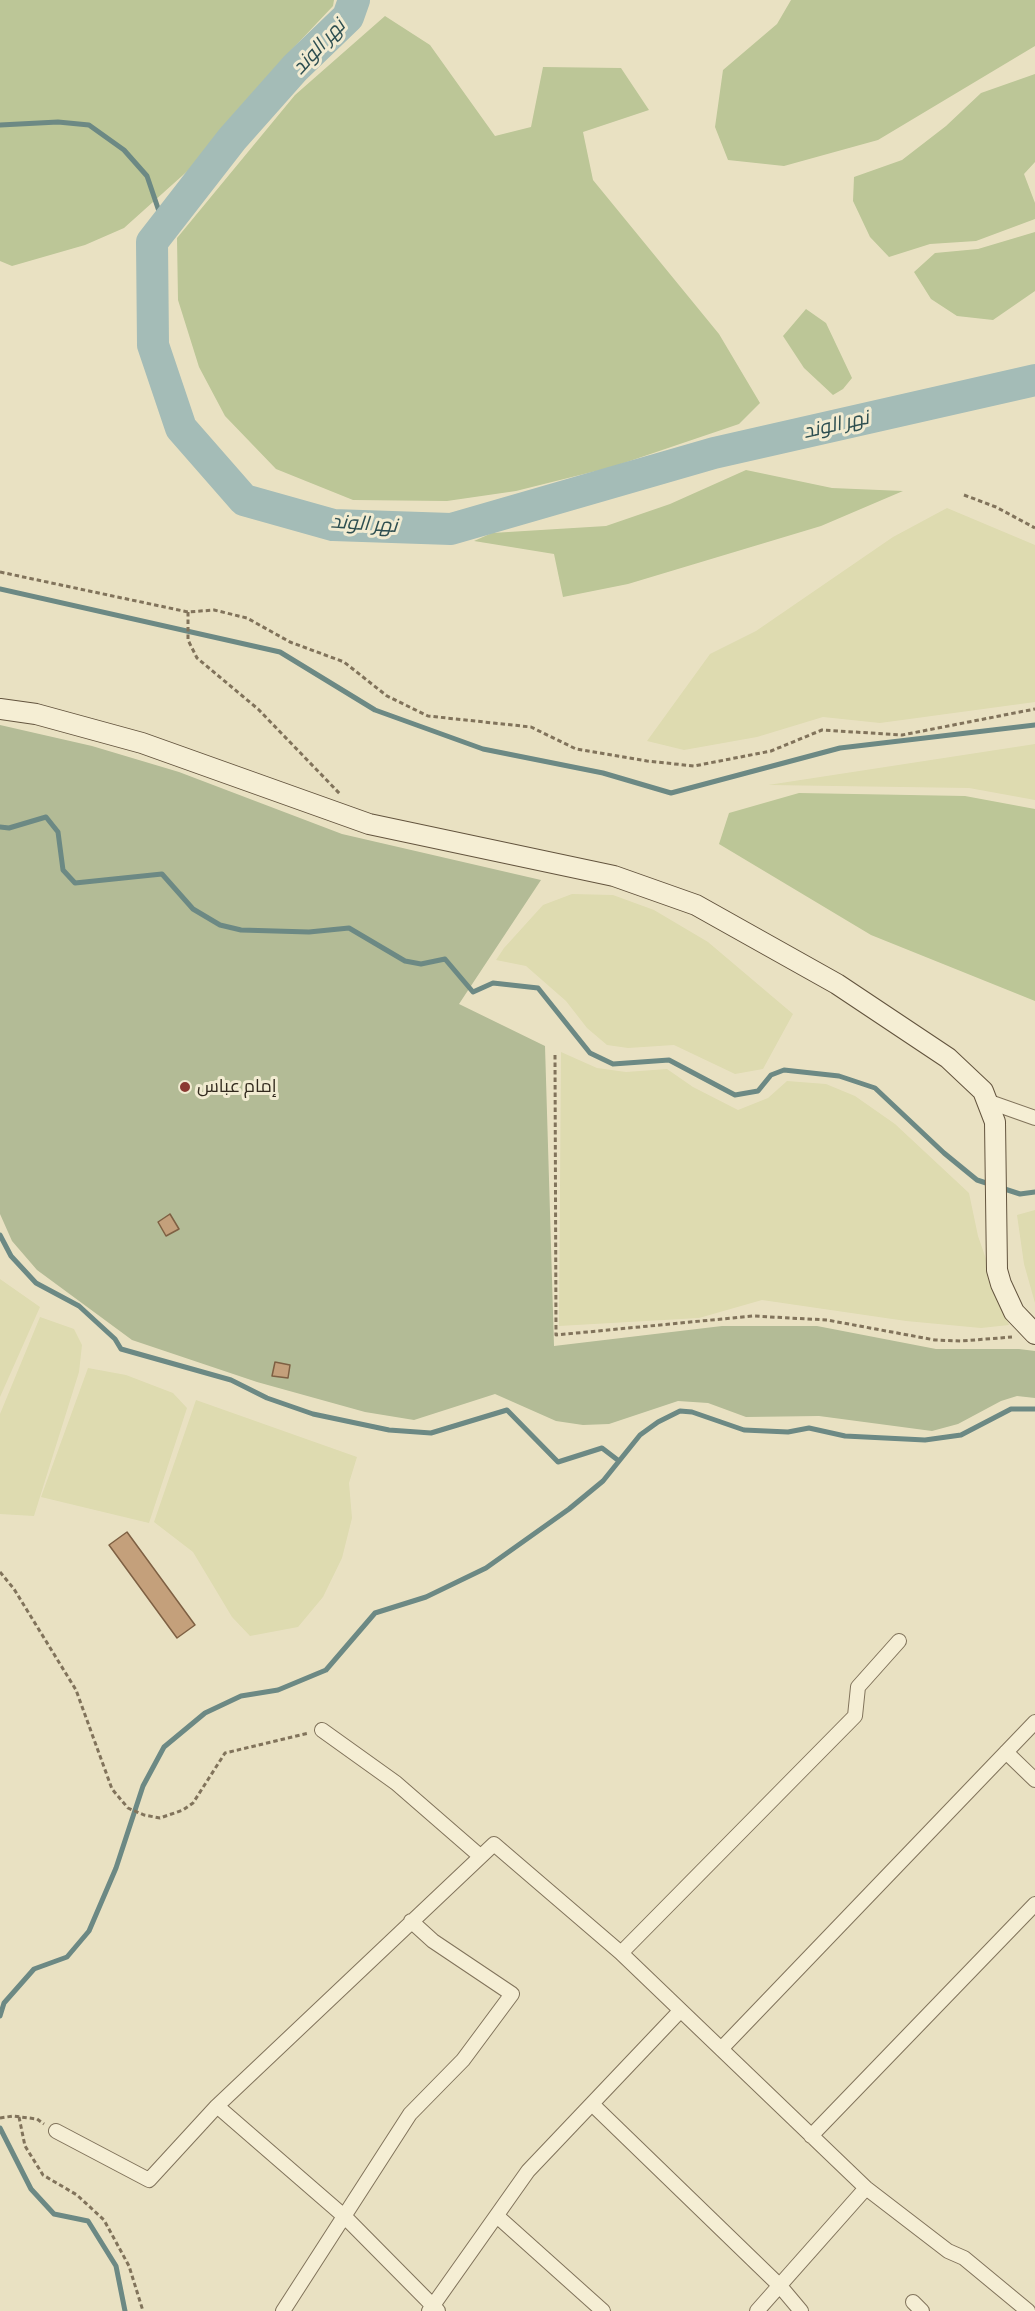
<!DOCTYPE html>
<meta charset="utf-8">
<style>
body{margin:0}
canvas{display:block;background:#e9e1c2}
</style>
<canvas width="1035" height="2311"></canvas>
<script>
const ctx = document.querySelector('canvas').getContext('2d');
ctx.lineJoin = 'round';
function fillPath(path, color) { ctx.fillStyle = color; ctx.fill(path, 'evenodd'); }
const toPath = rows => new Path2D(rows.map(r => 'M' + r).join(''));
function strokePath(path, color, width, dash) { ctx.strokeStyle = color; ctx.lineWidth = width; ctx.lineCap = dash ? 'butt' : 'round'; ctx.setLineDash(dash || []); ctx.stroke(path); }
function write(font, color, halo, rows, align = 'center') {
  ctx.font = font + ' Literata,Cairo,serif'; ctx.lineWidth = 6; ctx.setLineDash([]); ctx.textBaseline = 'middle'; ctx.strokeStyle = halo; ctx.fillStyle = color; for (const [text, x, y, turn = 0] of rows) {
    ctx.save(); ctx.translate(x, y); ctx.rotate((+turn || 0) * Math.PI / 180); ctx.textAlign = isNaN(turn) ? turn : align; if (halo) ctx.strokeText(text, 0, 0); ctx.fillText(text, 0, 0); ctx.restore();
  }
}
const farmland = toPath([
 [947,508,1035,545,1035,702,880,723,823,717,757,737,684,750,647,741,710,654,756,631,893,537],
 [1035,744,1035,800,969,788,768,785],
 [572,894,613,895,654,910,708,942,793,1014,763,1069,735,1074,674,1045,628,1048,607,1045,587,1028,566,1001,526,966,496,960,504,948,543,905],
 [561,1052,597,1068,626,1072,667,1069,693,1087,738,1110,768,1098,787,1081,826,1084,855,1096,895,1124,969,1193,978,1236,1009,1325,981,1328,906,1321,762,1300,699,1318,559,1326],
 [1035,1210,1035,1303,1024,1264,1017,1215],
 [0,1279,40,1307,0,1397],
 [40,1317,74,1329,82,1345,79,1372,34,1516,0,1514,0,1414],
 [88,1368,126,1375,173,1393,187,1408,149,1523,41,1497],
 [196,1400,357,1457,349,1483,352,1518,342,1558,323,1597,298,1627,250,1636,232,1617,193,1552,154,1522]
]);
const green = toPath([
 [0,0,334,0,333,6,283,59,202,158,124,228,85,245,12,266,0,261],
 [791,0,1035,0,1035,46,878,140,784,166,728,160,715,127,723,70,777,24],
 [385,16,430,45,495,136,531,127,543,67,621,68,649,110,583,132,593,180,719,334,760,403,739,424,612,467,516,491,447,501,353,500,276,469,225,416,199,367,178,300,177,238,295,95],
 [1035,74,1035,162,1024,174,1035,203,1035,219,976,241,930,244,889,257,870,237,853,201,854,177,902,160,946,126,981,93],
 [1035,232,1035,291,993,320,957,316,931,299,914,272,935,253,978,249],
 [806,309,826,323,852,378,843,389,833,395,804,368,783,336],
 [746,470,832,488,903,491,821,526,628,584,563,597,554,554,474,541,492,533,606,526,670,504],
 [799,793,965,796,1035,809,1035,1001,871,935,719,844,729,813]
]);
const cemetery = toPath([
 [0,725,92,746,179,772,342,834,541,880,459,1004,545,1046,554,1346,722,1326,817,1326,936,1349,1019,1349,1035,1351,1035,1398,1017,1396,1001,1401,958,1424,932,1431,819,1416,746,1417,708,1403,678,1401,609,1424,583,1425,556,1421,495,1394,414,1420,365,1412,257,1382,132,1340,37,1270,12,1241,0,1214]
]);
const stream = toPath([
 [0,125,58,122,89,125,124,150,147,176,164,226],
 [0,589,280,652,375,710,483,749,603,773,671,793,840,748,1035,725],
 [0,827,9,828,46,817,58,832,63,870,75,883,162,874,193,909,220,925,241,930,309,932,349,928,405,961,421,964,445,959,473,992,493,983,538,988,590,1053,613,1064,669,1060,735,1095,758,1091,771,1075,784,1070,839,1076,875,1088,944,1153,977,1180,1020,1194,1035,1192],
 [0,1235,11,1256,36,1283,79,1306,115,1339,121,1349,231,1380,267,1398,313,1414,389,1430,431,1433,507,1410,558,1462,602,1448,619,1461],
 [0,2016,4,2003,34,1969,67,1957,89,1931,116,1868,143,1786,164,1747,205,1713,241,1696,278,1690,326,1670,375,1613,426,1597,486,1568,569,1509,603,1481,640,1435,658,1422,680,1411,692,1412,744,1430,788,1432,809,1428,845,1436,925,1440,961,1435,1011,1409,1035,1409],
 [0,2128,31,2189,54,2214,88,2221,116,2266,125,2311]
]);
const river = toPath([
 [354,0,348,17,295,68,232,139,152,242,153,345,181,428,244,500,333,525,451,529,714,453,1035,380]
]);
const building = toPath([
 [170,1214,179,1229,166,1236,158,1222,170,1214],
 [275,1362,290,1365,288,1378,272,1376,275,1362],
 [127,1532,195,1625,177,1638,109,1545,127,1532]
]);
const path = toPath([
 [964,495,996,507,1035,528],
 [0,572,188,612,214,610,247,618,290,642,344,662,387,696,428,716,531,727,576,749,647,761,694,766,771,751,822,730,902,735,1035,709],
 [188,612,188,640,197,658,258,709,341,795],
 [555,1055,556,1335,753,1316,827,1320,935,1340,961,1341,1012,1337],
 [0,1572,14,1589,76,1690,112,1789,128,1808,144,1815,160,1818,183,1810,193,1803,225,1753,309,1733],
 [19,2117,25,2146,43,2175,77,2195,104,2220,129,2266,143,2311],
 [0,2118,13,2116,37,2119,44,2124]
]);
const minor = toPath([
 [987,1101,1035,1118],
 [322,1730,396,1783,480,1856],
 [1006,1752,1035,1780],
 [621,1953,855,1716,858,1687,899,1641],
 [721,2049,1035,1722],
 [592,2104,780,2286,801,2311],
 [217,2106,345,2217,438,2311],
 [56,2131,149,2180,217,2106,494,1844,621,1953,866,2188,948,2251,964,2258,1028,2311],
 [811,2136,1035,1904],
 [497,2216,603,2311],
 [913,2302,922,2311],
 [283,2311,410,2114,463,2060,512,1994,433,1941,411,1921],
 [429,2311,528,2171,680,2011],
 [757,2311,866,2188]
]);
const secondary = toPath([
 [0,709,36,714,142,743,369,824,614,876,696,905,837,984,948,1058,983,1091,995,1122,997,1270,1001,1284,1014,1312,1035,1334]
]);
const markers = [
 [185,1087,6,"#8a3931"]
];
const poiNames = [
 ["إمام عباس",197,1087]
];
const waterNames = [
 ["نهر الوند",319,47,-47],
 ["نهر الوند",836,425,-13],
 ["نهر الوند",364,524,4]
];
fillPath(farmland, '#dedbb0');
fillPath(green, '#bcc697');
fillPath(cemetery, '#b3bb96');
strokePath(stream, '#6c8984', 5);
strokePath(river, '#a4bcb7', 32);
fillPath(building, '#c4a07b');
strokePath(building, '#7e6043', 1.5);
strokePath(minor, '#81735b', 16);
strokePath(secondary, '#63543e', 22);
strokePath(path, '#81735b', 3, [4.5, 3]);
strokePath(minor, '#f5eed4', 14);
strokePath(secondary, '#f5eed4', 20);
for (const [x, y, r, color] of markers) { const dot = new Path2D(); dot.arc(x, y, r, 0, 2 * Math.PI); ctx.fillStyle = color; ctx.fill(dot); strokePath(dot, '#f1ebd1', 2); }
write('18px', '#322a1e', '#f1ebd1', poiNames, 'left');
write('italic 20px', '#2e4f51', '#f1ebd1', waterNames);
</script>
